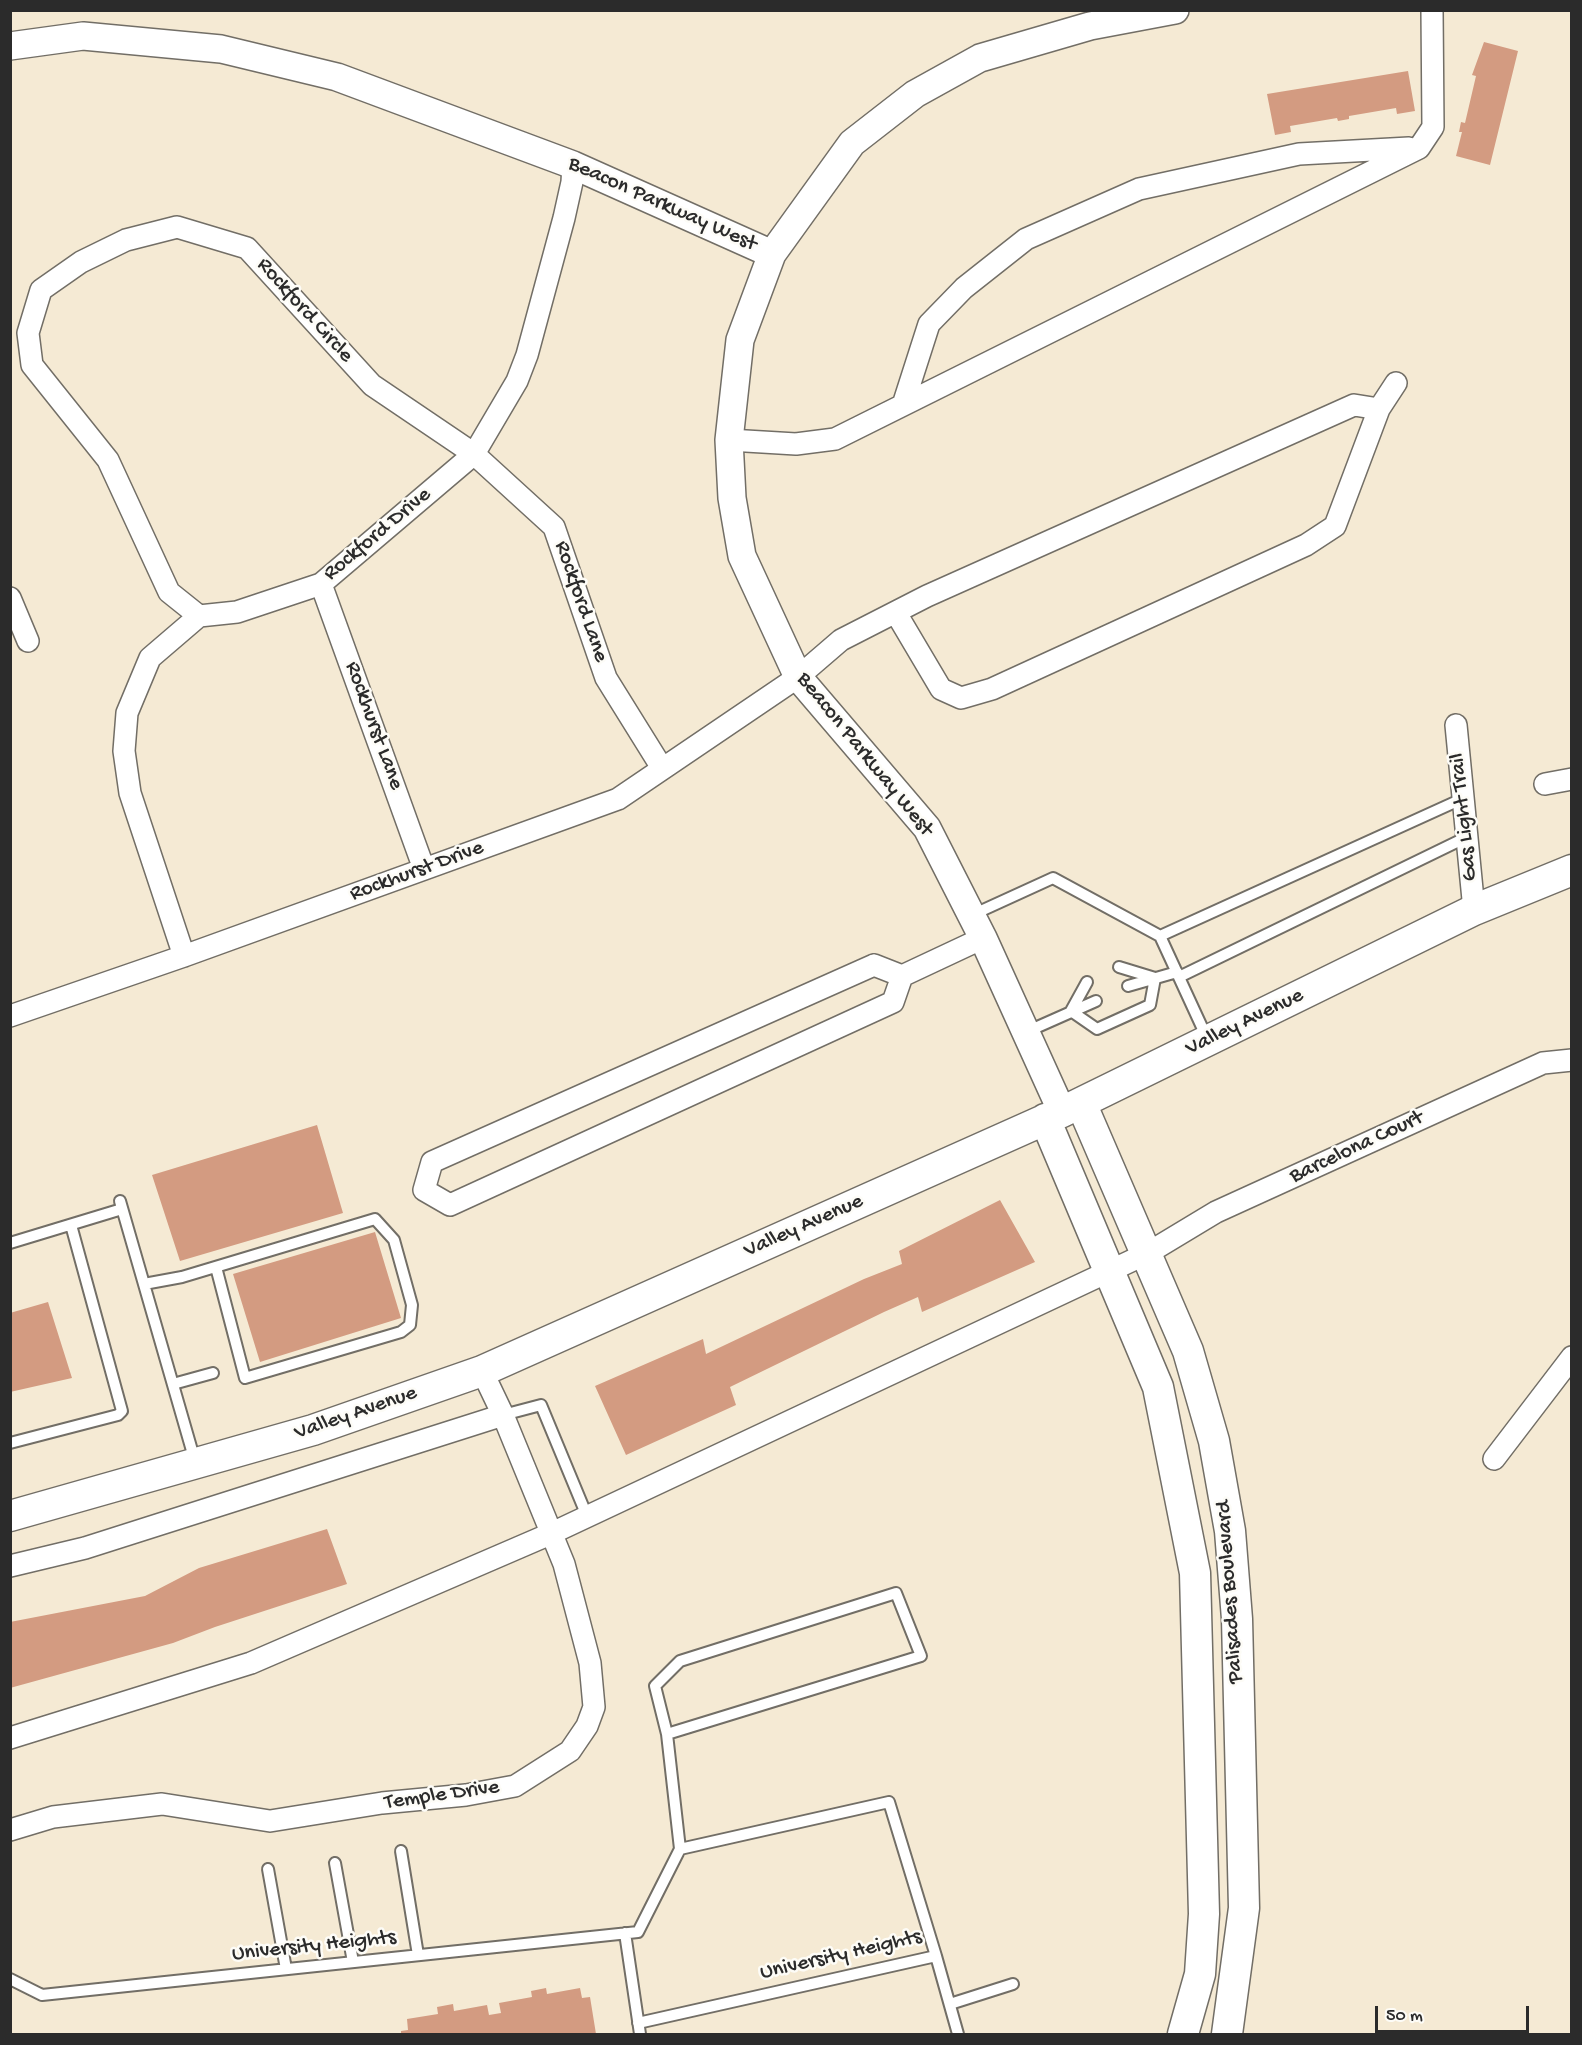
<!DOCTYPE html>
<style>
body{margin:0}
#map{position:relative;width:1582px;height:2045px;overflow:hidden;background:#f5ead4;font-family:"Gochi Hand",sans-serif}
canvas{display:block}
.frame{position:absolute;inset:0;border:12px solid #2b2b2b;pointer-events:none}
.scale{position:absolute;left:1375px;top:2006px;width:154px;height:27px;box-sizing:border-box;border:3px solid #2b2b2b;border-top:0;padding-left:8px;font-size:18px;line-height:21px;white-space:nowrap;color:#2b2b2b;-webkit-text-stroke:4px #fdfcf7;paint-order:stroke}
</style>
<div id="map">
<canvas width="1582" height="2045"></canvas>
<div class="frame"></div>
<div class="scale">50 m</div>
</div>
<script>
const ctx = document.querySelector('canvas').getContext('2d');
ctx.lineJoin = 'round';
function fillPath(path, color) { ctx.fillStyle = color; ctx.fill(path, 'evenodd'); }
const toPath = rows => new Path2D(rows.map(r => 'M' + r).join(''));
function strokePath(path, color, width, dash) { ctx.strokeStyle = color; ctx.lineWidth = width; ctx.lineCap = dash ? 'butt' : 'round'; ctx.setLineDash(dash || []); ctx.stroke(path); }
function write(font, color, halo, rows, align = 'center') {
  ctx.font = font + ' "Gochi Hand",sans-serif'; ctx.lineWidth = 5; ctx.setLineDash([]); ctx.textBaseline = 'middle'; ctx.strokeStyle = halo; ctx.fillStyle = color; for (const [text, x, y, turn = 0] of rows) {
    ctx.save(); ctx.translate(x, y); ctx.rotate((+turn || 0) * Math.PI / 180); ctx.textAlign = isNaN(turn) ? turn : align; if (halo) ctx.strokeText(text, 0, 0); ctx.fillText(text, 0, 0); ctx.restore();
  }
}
const building = toPath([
 [1484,42,1518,51,1490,165,1456,156,1462,132,1459,132,1461,122,1465,123,1476,76,1472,75],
 [1408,71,1415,111,1397,114,1396,108,1349,116,1349,119,1338,121,1337,118,1290,126,1291,132,1275,135,1267,94],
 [317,1125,343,1213,180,1261,152,1175],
 [1000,1200,1035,1262,922,1312,918,1297,884,1312,730,1387,736,1405,626,1455,595,1386,703,1339,706,1354,864,1279,902,1264,899,1251],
 [375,1232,401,1318,260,1362,233,1274],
 [48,1302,72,1378,10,1392,10,1313],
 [327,1529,347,1584,215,1627,173,1643,10,1688,10,1622,145,1596,199,1568],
 [546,1988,547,1994,580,1988,582,1998,590,1997,596,2034,401,2034,401,2031,408,2030,407,2019,438,2014,437,2007,453,2004,454,2011,487,2005,489,2015,501,2013,499,2003,532,1997,531,1991]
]);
const service = toPath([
 [972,915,1053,878,1160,936,1207,1038],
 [1160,936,1464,798],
 [1119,967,1155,978],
 [1179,977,1467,837],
 [1128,986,1177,972],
 [1071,1011,1097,1029,1150,1005,1155,978],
 [1071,1011,1087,982],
 [1026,1032,1096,1001],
 [120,1201,195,1461],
 [10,1243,122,1209],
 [144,1284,182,1277,375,1219,394,1240,412,1305,410,1325,401,1332,245,1378,216,1267],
 [173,1384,213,1373],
 [503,1415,541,1405,587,1516],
 [10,1443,118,1415,122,1411,71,1225],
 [401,1851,418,1955],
 [335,1863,353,1962],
 [268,1869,286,1969],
 [625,1933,640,2034],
 [936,1956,958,2034],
 [10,1979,42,1995,638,1932,680,1849],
 [950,2004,1013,1984],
 [638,2023,936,1956,889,1802,680,1849,667,1734,655,1686,680,1661,896,1593,921,1656,667,1734]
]);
const minor = toPath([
 [903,405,929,324,964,288,1026,239,1139,189,1299,154,1409,148],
 [729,440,796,444,835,439,1419,148,1433,127,1432,10],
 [321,584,424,869],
 [10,598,28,641],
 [896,613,941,689,961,698,992,689,1306,545,1335,526,1379,409,1396,383],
 [199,616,169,592,108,460,32,365,28,333,41,290,81,262,126,240,177,227,247,248,372,385,474,454,554,527,606,678,662,768],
 [1456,725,1474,910],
 [1545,784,1572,779],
 [184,956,130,793,124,751,127,713,150,658,199,616,237,612,321,584,474,454,517,381,527,355,564,218,572,182,573,165],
 [874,965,902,976,893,1002,450,1205,424,1190,432,1162,874,965],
 [902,976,983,938],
 [10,1016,184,956,618,799,798,677,841,640,927,596,1354,405,1379,409],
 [1494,1459,1572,1357],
 [10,1566,85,1548,503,1415],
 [10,1738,251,1663,550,1534,1148,1253,1216,1212,1543,1063,1572,1060],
 [10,1830,53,1817,162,1804,270,1821,382,1803,466,1795,515,1786,570,1751,587,1726,594,1707,590,1663,564,1564,503,1415,482,1371]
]);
const tertiary = toPath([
 [10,46,83,36,221,49,337,77,573,165,772,254],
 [1062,1112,983,938,927,828,798,677,742,556,732,498,729,440,740,340,772,254,852,143,915,94,980,58,1090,26,1175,10]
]);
const secondary = toPath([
 [1081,1103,1188,1351,1214,1441,1230,1531,1237,1619,1244,1908,1227,2034],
 [1045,1119,1158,1387,1195,1573,1204,1914,1200,1974,1183,2034],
 [10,1516,313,1430,482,1371,1062,1112,1474,910,1572,870]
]);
const streetNames = [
 ["Beacon Parkway West",662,205,24],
 ["Rockford Circle",304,311,48],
 ["Rockford Drive",378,535,-40],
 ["Rockford Lane",580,602,71],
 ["Rockhurst Lane",373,726,70],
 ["Beacon Parkway West",864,755,51],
 ["Gas Light Trail",1465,817,-96],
 ["Rockhurst Drive",417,872,-20],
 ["Valley Avenue",1245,1023,-26],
 ["Barcelona Court",1357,1148,-25],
 ["Valley Avenue",804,1227,-24],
 ["Valley Avenue",356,1414,-19],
 ["Palisades Boulevard",1231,1592,-94],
 ["Temple Drive",442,1796,-8],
 ["University Heights",314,1947,-6],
 ["University Heights",841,1956,-13]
];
fillPath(building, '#d39b81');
strokePath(service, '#726e66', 14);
strokePath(minor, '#726e66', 24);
strokePath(tertiary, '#726e66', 30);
strokePath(secondary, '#726e66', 33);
strokePath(service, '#fff', 10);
strokePath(minor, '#fff', 21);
strokePath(tertiary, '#fff', 27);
strokePath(secondary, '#fff', 30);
write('22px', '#2b2b2b', '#fdfcf7', streetNames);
</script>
